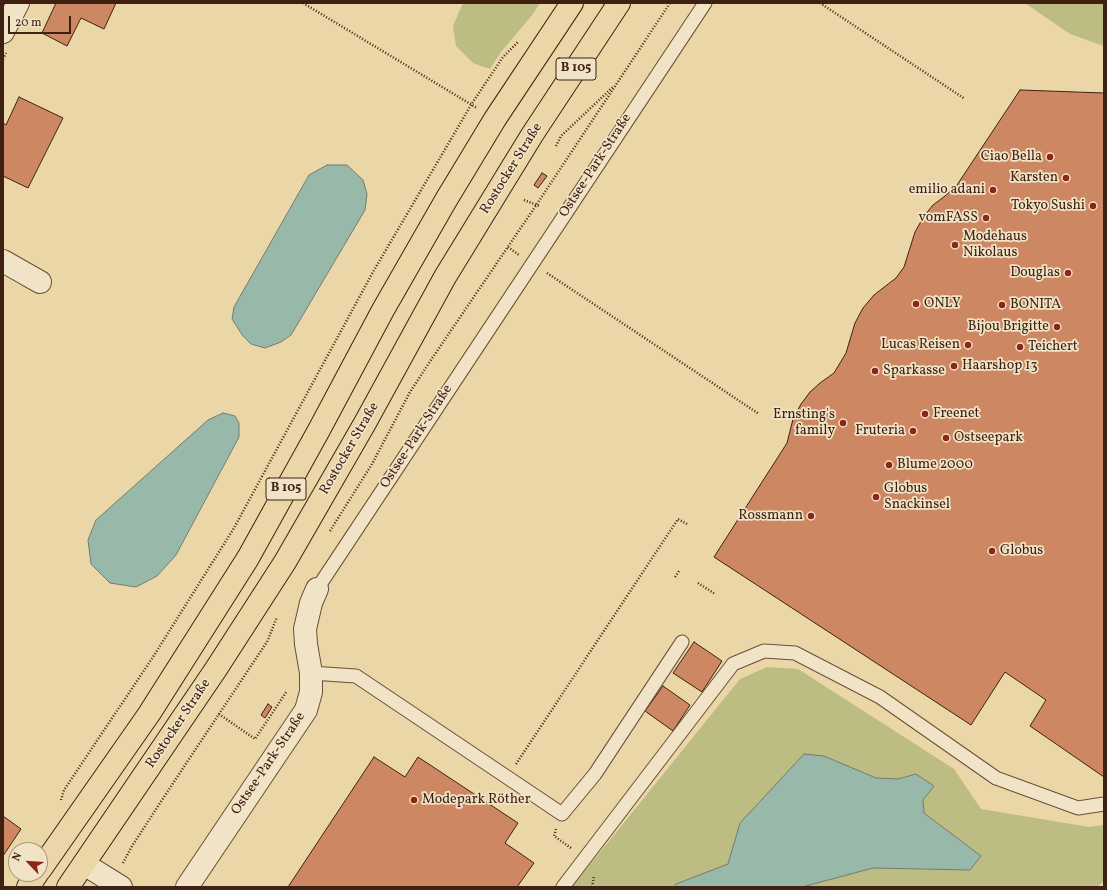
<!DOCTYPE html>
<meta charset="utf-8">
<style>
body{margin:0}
#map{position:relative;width:1107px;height:890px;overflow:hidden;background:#ead6a7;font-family:Vollkorn,serif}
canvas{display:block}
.frame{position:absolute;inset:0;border:4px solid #3f2114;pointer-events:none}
.north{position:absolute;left:8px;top:842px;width:40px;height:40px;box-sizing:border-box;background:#f1e4c6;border:1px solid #aa967f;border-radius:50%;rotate:295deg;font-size:11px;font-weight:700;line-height:16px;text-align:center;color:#3f2114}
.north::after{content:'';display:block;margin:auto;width:14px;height:18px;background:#8f2418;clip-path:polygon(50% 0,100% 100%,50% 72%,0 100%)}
.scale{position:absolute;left:8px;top:16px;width:63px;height:18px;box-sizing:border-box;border:2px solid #3f2114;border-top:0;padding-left:5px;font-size:12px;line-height:14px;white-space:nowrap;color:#3f2114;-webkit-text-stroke:3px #f1e4c6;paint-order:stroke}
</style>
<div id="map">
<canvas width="1107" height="890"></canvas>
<div class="frame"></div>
<div class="north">N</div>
<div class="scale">20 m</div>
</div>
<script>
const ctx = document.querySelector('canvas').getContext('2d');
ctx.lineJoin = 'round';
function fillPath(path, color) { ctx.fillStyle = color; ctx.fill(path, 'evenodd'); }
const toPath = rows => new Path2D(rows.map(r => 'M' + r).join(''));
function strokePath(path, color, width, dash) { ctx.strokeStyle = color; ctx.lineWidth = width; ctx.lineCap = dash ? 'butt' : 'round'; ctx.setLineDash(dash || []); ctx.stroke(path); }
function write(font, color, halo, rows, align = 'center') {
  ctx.font = font + ' Vollkorn,serif'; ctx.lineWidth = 3.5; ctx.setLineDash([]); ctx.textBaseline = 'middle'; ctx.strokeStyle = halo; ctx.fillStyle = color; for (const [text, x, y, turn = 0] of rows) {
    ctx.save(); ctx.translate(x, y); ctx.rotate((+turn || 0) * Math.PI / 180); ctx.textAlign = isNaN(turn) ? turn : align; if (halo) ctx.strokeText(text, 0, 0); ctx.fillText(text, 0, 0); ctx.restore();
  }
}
const green = toPath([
 [463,3,540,3,533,14,501,52,490,69,473,63,456,46,453,26],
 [1025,3,1104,3,1104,46,1070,34],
 [767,667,798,669,954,769,981,809,1089,827,1104,825,1104,881,1097,887,572,887,740,679]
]);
const water = toPath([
 [327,165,347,165,363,180,367,194,365,210,291,335,281,342,265,348,251,344,243,336,232,319,234,307,309,175,327,165],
 [223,413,235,416,239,423,239,437,176,555,157,576,136,587,110,583,91,564,88,540,96,520,208,420,223,413],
 [804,754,824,756,876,778,898,779,916,774,934,786,923,800,924,813,981,856,970,870,873,868,802,887,674,887,676,884,728,864,740,823,804,754]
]);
const building = toPath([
 [56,3,116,3,104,29,81,18,67,46,42,33,56,3],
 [1020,90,1104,93,1104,777,1030,726,1046,700,1005,672,971,725,714,557,787,443,793,419,801,404,810,392,820,383,834,373,846,353,855,323,863,308,874,295,896,278,904,267,915,232,924,216,933,205,945,196,957,185,1020,90],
 [19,97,63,118,28,188,3,176,3,123,6,125,19,97],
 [542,173,547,176,538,188,534,185,542,173],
 [694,642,722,661,702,692,673,673,694,642],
 [663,686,690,705,673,731,645,711,663,686],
 [268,704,272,707,265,718,261,715,268,704],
 [374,757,405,777,418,757,518,823,505,843,534,863,517,887,288,887,374,757],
 [3,816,21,829,3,856,3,816]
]);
const path = toPath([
 [303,3,477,108],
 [820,3,965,99],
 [3,59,6,53],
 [556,146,561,136,614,86],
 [524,200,539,206],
 [508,247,519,255],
 [547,273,759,414],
 [330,531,372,464,410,392,431,360,537,204,670,3],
 [675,577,679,571],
 [698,583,715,594],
 [219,714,255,739,287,691],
 [516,764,678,519,687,524],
 [61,800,64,790,153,657,234,528,373,272,471,105,503,57,518,42],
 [556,829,554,836,571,848],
 [123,863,132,846,185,765,267,642,277,617],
 [592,887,594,876]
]);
const service = toPath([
 [317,589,705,3],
 [311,673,356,676,562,814,595,774,682,642],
 [563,887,733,664,764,651,795,653,880,697,996,778,1078,808,1104,804]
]);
const minor = toPath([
 [3,32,18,3],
 [3,261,40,282],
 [84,864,121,887],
 [187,887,306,710,311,692,311,673,306,644,305,629,311,603,317,589]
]);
const primary = toPath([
 [40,870,149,714,248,558,319,430,383,310,446,200,495,119,572,3],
 [28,887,37,874],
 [68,887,216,669,285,562,365,423,445,277,532,135,619,3]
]);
const markers = [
 [1050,157,4,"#8f2418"],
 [1066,178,4,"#8f2418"],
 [993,190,4,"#8f2418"],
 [1093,206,4,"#8f2418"],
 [986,218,4,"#8f2418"],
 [955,245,4,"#8f2418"],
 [1068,273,4,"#8f2418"],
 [916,304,4,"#8f2418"],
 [1002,305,4,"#8f2418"],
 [1057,327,4,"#8f2418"],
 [968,345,4,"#8f2418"],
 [1020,347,4,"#8f2418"],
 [954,366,4,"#8f2418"],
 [875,371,4,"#8f2418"],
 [925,414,4,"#8f2418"],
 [843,423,4,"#8f2418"],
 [913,431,4,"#8f2418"],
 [946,438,4,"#8f2418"],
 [889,465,4,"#8f2418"],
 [876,497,4,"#8f2418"],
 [811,516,4,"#8f2418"],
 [992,551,4,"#8f2418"],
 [414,800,4,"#8f2418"]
];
const shields = [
 [576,69,40],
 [286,489,40]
];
const shieldNames = [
 ["B 105",576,69],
 ["B 105",286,489]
];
const poiNames = [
 ["Ciao Bella",1042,157,"right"],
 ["Karsten",1058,178,"right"],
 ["emilio adani",985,190,"right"],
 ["Tokyo Sushi",1085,206,"right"],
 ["vomFASS",978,218,"right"],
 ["Modehaus",963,237],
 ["Nikolaus",963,253],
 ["Douglas",1060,273,"right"],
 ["ONLY",924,304],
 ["BONITA",1010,305],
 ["Bijou Brigitte",1049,327,"right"],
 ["Lucas Reisen",960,345,"right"],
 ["Teichert",1028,347],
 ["Haarshop 13",962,366],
 ["Sparkasse",883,371],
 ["Freenet",933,414],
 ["Ernsting's",835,415,"right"],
 ["family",835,431,"right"],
 ["Fruteria",905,431,"right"],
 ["Ostseepark",954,438],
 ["Blume 2000",897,465],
 ["Globus",884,489],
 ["Snackinsel",884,505],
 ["Rossmann",803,516,"right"],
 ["Globus",1000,551],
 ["Modepark Röther",422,800]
];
const streetNames = [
 ["Ostsee-Park-Straße",596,166,-57],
 ["Rostocker Straße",512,169,-58],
 ["Ostsee-Park-Straße",417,437,-57],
 ["Rostocker Straße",350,449,-60],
 ["Rostocker Straße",179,724,-56],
 ["Ostsee-Park-Straße",269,764,-56]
];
fillPath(green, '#bcbc83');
fillPath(water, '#98b9aa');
strokePath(water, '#747c6e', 1);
fillPath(building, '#cd8762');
strokePath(building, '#3f2114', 1);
strokePath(service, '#6a4e39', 15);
strokePath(minor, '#6a4e39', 24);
strokePath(primary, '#3f2114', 24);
strokePath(path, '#3f2114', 2.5, [1, 2]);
strokePath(service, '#f1e4c6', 13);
strokePath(minor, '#f1e4c6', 22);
strokePath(primary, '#ead6a7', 22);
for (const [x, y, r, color] of markers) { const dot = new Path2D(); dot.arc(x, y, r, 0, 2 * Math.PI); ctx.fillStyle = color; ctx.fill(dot); strokePath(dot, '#f1e4c6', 1.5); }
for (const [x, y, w] of shields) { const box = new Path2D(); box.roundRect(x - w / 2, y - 11, w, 22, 3); ctx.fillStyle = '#f1e4c6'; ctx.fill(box); strokePath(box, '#3f2114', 1); }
write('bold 13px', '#3f2114', null, shieldNames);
write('14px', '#3f2114', '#f1e4c6', poiNames, 'left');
write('14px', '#3f2114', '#f1e4c6', streetNames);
</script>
